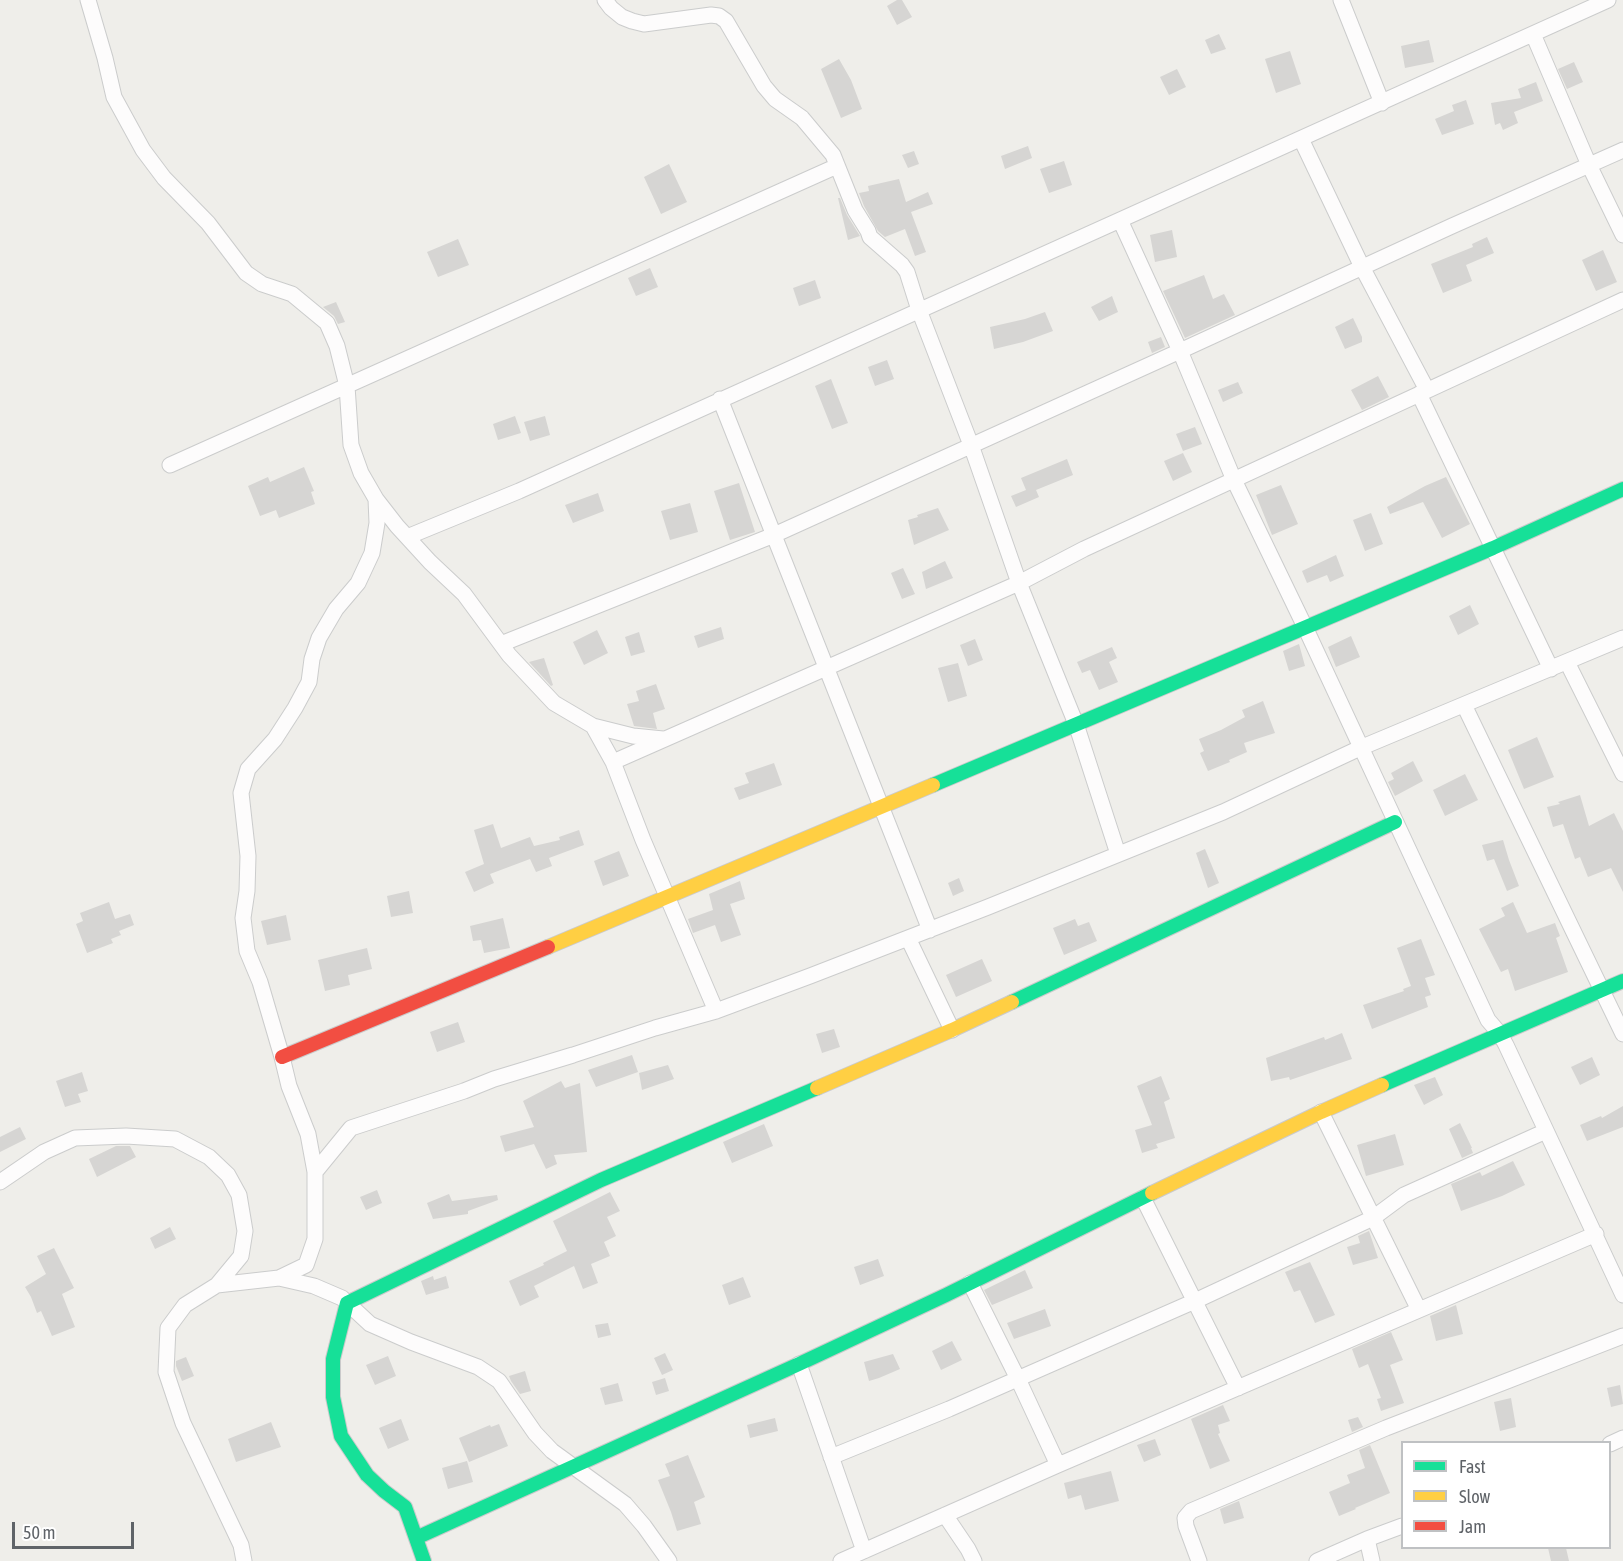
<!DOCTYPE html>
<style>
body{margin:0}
#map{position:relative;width:1623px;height:1561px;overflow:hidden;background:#efeeea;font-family:"Asap Condensed",sans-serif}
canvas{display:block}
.legend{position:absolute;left:1401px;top:1441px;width:210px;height:108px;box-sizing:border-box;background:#fff;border:2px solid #bfc1c3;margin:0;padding:8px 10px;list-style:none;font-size:18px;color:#5f6368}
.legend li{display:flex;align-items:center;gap:12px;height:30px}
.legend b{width:30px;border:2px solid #bfc1c3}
.scale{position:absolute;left:12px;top:1522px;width:122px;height:27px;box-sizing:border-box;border:3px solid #5f6368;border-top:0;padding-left:8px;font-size:18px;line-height:21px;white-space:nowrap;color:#5f6368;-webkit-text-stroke:4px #fff;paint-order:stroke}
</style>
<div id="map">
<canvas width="1623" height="1561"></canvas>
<ul class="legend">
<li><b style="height:8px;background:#16e098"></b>Fast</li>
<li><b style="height:8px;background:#ffcf43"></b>Slow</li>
<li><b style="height:8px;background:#f24e42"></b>Jam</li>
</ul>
<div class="scale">50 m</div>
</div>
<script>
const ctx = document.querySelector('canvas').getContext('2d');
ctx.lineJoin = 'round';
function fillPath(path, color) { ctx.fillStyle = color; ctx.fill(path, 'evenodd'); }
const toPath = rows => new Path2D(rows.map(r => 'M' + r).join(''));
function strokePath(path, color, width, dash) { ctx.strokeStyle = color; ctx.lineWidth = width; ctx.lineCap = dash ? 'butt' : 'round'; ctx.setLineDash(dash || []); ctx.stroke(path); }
const building = toPath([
 [897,0,902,0,912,17,897,25,887,6],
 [1219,34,1226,49,1211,54,1205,40],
 [1429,40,1434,62,1405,68,1401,46],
 [1290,51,1301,84,1276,93,1265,59],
 [839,59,851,80,862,109,841,118,821,69],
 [1574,62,1583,82,1567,89,1558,69],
 [1177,69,1186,87,1169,95,1160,77],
 [1536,82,1543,101,1514,112,1518,123,1503,130,1500,123,1495,125,1491,103,1521,98,1518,89],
 [1466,100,1474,124,1442,135,1435,119,1454,111,1452,105],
 [1028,146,1032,158,1005,169,1001,156],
 [914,151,919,164,908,168,902,155],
 [1064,161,1072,185,1049,193,1040,169],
 [669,164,687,202,661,214,644,177],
 [899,179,906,202,928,192,933,204,911,212,926,252,915,256,905,229,885,237,878,231,864,206,859,193,869,191,868,186],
 [838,198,840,198,847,215,860,236,848,240],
 [1172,230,1177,257,1155,262,1150,235],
 [1487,237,1494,253,1466,265,1472,281,1443,293,1431,264,1473,247,1472,244],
 [458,239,469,265,438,277,427,252],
 [1603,250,1617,282,1596,291,1582,260],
 [650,268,658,287,636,296,628,278],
 [1204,275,1213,299,1224,294,1235,315,1185,338,1163,291],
 [815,280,821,298,799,306,793,288],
 [1112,296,1118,312,1099,321,1091,307],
 [336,302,345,322,338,324,334,316,323,307],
 [1045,312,1053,331,1023,342,994,349,990,327,1025,319],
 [1353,318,1362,337,1362,342,1345,349,1335,327],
 [1161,337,1165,347,1152,353,1148,342],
 [887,360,894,379,875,386,868,367],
 [1378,376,1389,397,1362,410,1351,390],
 [831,379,848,423,832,429,815,386],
 [1238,382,1243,393,1223,402,1218,390],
 [515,416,521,433,498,440,493,424],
 [545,416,550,435,530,441,524,422],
 [1195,427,1202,444,1183,451,1176,434],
 [1183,453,1192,472,1173,481,1164,461],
 [1067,459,1073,475,1036,490,1039,497,1016,507,1011,496,1026,490,1021,478],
 [304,467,314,491,311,492,315,504,279,518,276,510,260,516,248,486,268,477,270,482],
 [1446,477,1470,524,1442,538,1423,502,1390,514,1387,507,1425,486],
 [739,483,755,532,730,540,714,491],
 [1281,485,1298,524,1272,535,1256,495],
 [598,493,604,511,573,523,565,505],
 [690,503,698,532,670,540,661,511],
 [938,508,949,530,914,545,908,520,918,517,917,515],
 [1371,513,1383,544,1365,551,1353,520],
 [1336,555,1344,576,1330,582,1327,575,1307,583,1302,571],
 [945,561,953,578,926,589,922,572],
 [903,568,915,594,902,599,891,573],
 [1470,605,1479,624,1458,635,1449,616],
 [721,627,724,639,698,648,694,636],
 [597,630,608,653,584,665,573,642],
 [639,632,645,652,631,656,625,637],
 [1351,636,1360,657,1336,667,1328,647],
 [975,639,983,660,968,666,960,645],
 [1299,644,1305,666,1289,671,1283,651],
 [1112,647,1117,658,1109,662,1118,682,1099,690,1090,670,1082,673,1077,662],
 [544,658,553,685,551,686,529,662],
 [958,663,967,696,948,702,938,668],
 [656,684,665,709,653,713,657,729,634,726,627,704,639,701,636,691],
 [1263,701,1275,733,1244,743,1247,752,1229,760,1230,762,1208,771,1200,753,1204,751,1199,739,1221,730,1245,717,1242,710],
 [1537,737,1554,777,1524,789,1508,750],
 [1413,761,1423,781,1395,796,1388,782,1394,779,1391,773],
 [774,763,782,785,739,800,734,788,749,783,745,773],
 [1465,774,1478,800,1445,816,1433,790],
 [1580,795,1589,826,1614,813,1623,831,1623,892,1611,868,1588,877,1580,857,1575,859,1563,824,1553,827,1547,807,1560,804,1558,802],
 [493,824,501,848,530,837,534,846,560,840,559,837,579,830,584,845,549,858,552,866,536,872,530,859,490,874,494,883,474,892,465,872,484,864,474,830],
 [1503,840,1509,860,1519,886,1507,891,1494,859,1487,861,1482,845],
 [1205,849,1219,883,1208,888,1196,853],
 [619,851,629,876,603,886,594,861],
 [959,878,964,891,953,896,948,883],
 [740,881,745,899,730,904,741,935,721,942,715,925,693,933,688,919,713,910,709,894],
 [409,891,413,913,391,917,387,896],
 [109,902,115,919,130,914,134,925,119,931,121,935,111,939,113,943,87,953,76,924,83,921,80,913],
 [1513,902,1527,933,1555,923,1560,936,1556,938,1568,972,1515,991,1508,969,1501,972,1479,929,1505,916,1501,908],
 [286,915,291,940,267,945,261,921],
 [503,918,510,948,484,953,481,940,473,941,470,926],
 [1075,919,1078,926,1089,922,1097,941,1064,955,1053,928],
 [1421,939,1435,975,1425,978,1431,995,1425,997,1428,1007,1372,1029,1363,1005,1404,991,1403,989,1411,986,1397,948],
 [367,948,372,969,348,975,350,985,325,991,318,960],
 [982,959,992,981,956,997,946,975],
 [458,1022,465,1042,437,1052,430,1032],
 [834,1029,840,1047,822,1053,816,1034],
 [1342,1033,1352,1059,1290,1080,1289,1077,1271,1081,1266,1058,1324,1037,1325,1040],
 [632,1055,638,1072,596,1087,588,1070],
 [1592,1057,1600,1075,1580,1085,1571,1067],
 [668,1065,674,1079,642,1090,639,1073],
 [82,1072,88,1091,78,1094,81,1102,65,1107,56,1081],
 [1161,1076,1170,1099,1164,1102,1175,1138,1156,1144,1158,1148,1142,1153,1135,1130,1152,1125,1137,1086],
 [1435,1077,1443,1095,1424,1105,1414,1085],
 [561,1081,565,1088,580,1083,587,1152,554,1155,557,1164,546,1169,534,1144,505,1152,500,1136,534,1127,523,1101],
 [1623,1106,1623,1127,1587,1141,1580,1125,1601,1116,1602,1118],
 [1460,1123,1472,1148,1471,1148,1473,1153,1462,1158,1449,1129],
 [764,1124,773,1146,732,1163,723,1142],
 [20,1127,26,1139,0,1152,0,1137],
 [1395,1134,1404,1165,1366,1176,1357,1145],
 [116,1146,130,1146,136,1157,97,1177,89,1159],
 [1513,1161,1525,1185,1502,1196,1461,1211,1451,1184,1480,1172,1482,1176],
 [377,1190,382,1203,366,1210,360,1197],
 [610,1192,620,1211,607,1217,616,1236,604,1242,610,1256,591,1264,598,1283,583,1289,574,1266,534,1286,539,1297,520,1306,509,1281,544,1265,543,1263,567,1251,553,1221],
 [449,1194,452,1201,497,1195,498,1200,468,1211,468,1214,433,1219,427,1203],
 [170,1227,176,1239,155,1249,150,1238],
 [1369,1231,1378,1258,1353,1265,1347,1247,1360,1243,1358,1236],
 [54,1248,74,1288,62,1294,75,1327,52,1336,41,1311,37,1313,31,1297,25,1287,46,1274,37,1256],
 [878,1259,884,1276,860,1285,854,1267],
 [1310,1262,1335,1315,1315,1323,1300,1290,1294,1292,1285,1272],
 [1025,1270,1033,1288,992,1305,984,1290],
 [433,1276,434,1280,446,1276,449,1288,426,1295,421,1281],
 [743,1277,751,1297,729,1305,722,1285],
 [1456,1305,1463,1334,1436,1341,1430,1316],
 [1045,1309,1051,1326,1014,1339,1007,1323],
 [608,1323,611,1335,598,1338,595,1325],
 [1391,1332,1403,1360,1390,1365,1404,1403,1381,1411,1377,1399,1381,1398,1368,1364,1359,1368,1352,1349],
 [952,1341,962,1360,941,1370,932,1351],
 [665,1353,673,1370,662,1375,654,1358],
 [893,1354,900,1369,879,1378,869,1381,864,1362],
 [388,1356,396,1376,375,1385,366,1365],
 [186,1357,194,1376,182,1381,176,1366,176,1361],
 [525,1371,531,1391,520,1394,511,1381,509,1376],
 [665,1378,669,1391,656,1395,652,1382],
 [618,1383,623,1401,605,1405,600,1388],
 [1620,1385,1623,1404,1611,1407,1607,1388],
 [1511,1398,1516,1427,1500,1431,1494,1402],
 [1223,1405,1230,1421,1218,1425,1220,1433,1218,1434,1230,1461,1210,1469,1191,1419],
 [1358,1417,1363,1427,1352,1432,1348,1420],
 [775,1418,778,1431,750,1438,747,1425],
 [401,1419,409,1440,388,1449,379,1428],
 [271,1422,281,1447,236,1462,228,1439],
 [499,1424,508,1446,469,1462,459,1438,490,1425,491,1427],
 [1155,1439,1161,1455,1144,1462,1137,1445],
 [1370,1445,1390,1493,1355,1508,1356,1509,1339,1516,1329,1492,1350,1483,1347,1475,1365,1468,1359,1450],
 [688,1455,705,1497,694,1502,701,1524,677,1531,671,1512,658,1480,670,1476,665,1464],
 [467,1461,473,1482,448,1489,442,1468],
 [1111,1471,1119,1501,1085,1510,1081,1495,1068,1499,1064,1483],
 [1239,1501,1244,1518,1224,1524,1220,1509],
 [1548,1548,1566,1548,1569,1561,1551,1561]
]);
const street = toPath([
 [88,0,105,58,114,97,143,150,164,178,208,223,246,273,262,284,292,294,327,323,337,346,347,386,351,445,361,473,376,499,397,526,430,562,464,594,509,655,554,703,593,726,633,736,663,739],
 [605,0,611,8,622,17,632,21,644,24,711,15,719,16,726,21,764,86,775,99,802,118,833,155,855,210,868,231,870,237,902,265,907,272,919,310,971,445,1019,583,1076,724,1118,854],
 [1341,0,1382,103],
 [1533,34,1589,165,1623,235],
 [1301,139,1362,267,1427,390],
 [1120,220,1180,351,1234,480,1305,627,1488,1020,1500,1034,1506,1045,1623,1295],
 [1419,394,1551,669],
 [720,399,930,930],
 [170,465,837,166],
 [407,537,519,491,1608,0],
 [501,644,774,535,1180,351,1452,226,1623,150],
 [1567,662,1623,774],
 [1464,705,1623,1034],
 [593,726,613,762,643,840,716,1011],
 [613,762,1019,583,1084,549,1623,300],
 [908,938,952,1030],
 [1321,1112,1419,1310],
 [315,1172,351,1128,464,1091,494,1079,573,1055,655,1028,716,1011,810,976,988,907,1223,812,1360,748,1623,638],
 [0,1182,44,1152,75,1138,126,1136,175,1139,209,1157,228,1175,239,1195,245,1231,241,1256,217,1285],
 [1143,1198,1238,1388],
 [279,1278,306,1265,315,1239,315,1172,308,1134,289,1086,282,1057,260,982,247,951,243,918,247,891,248,856,241,793,248,769,275,739,295,708,309,682,312,659,319,638,336,609,358,583,372,553,377,523,376,499],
 [970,1283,1018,1379,1058,1465],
 [799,1364,864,1551],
 [1610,1444,1623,1438],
 [831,1457,949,1409,1195,1301,1373,1218,1404,1195,1546,1131],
 [945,1515,968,1549,974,1561],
 [1367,1539,1372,1561],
 [244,1561,241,1545,183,1423,166,1372,168,1328,185,1305,217,1285,279,1278,314,1286,342,1298,370,1324,411,1342,478,1367,499,1381,535,1433,552,1451,625,1504,644,1526,669,1561],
 [841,1561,1058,1465,1596,1234],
 [1199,1561,1186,1526,1185,1518,1191,1511,1386,1428,1623,1336],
 [1317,1561,1367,1539,1402,1526]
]);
const fast = toPath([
 [933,785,1493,548,1623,489],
 [1012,1002,1395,822],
 [1382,1085,1623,981],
 [416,1538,799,1364,946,1295,1152,1193],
 [424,1561,405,1507,384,1491,367,1475,341,1436,333,1397,333,1359,347,1303,601,1180,817,1088]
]);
const slow = toPath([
 [548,947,933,785],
 [817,1088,952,1030,1012,1002],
 [1152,1193,1321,1112,1382,1085]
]);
const jam = toPath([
 [282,1057,548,947]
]);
fillPath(building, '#d6d5d3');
strokePath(street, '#cbcccc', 17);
strokePath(fast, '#cacacb', 16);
strokePath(slow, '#cacacb', 16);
strokePath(jam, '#cacacb', 16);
strokePath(street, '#fdfcfc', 15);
strokePath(fast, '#16e098', 14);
strokePath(slow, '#ffcf43', 14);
strokePath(jam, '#f24e42', 14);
</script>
